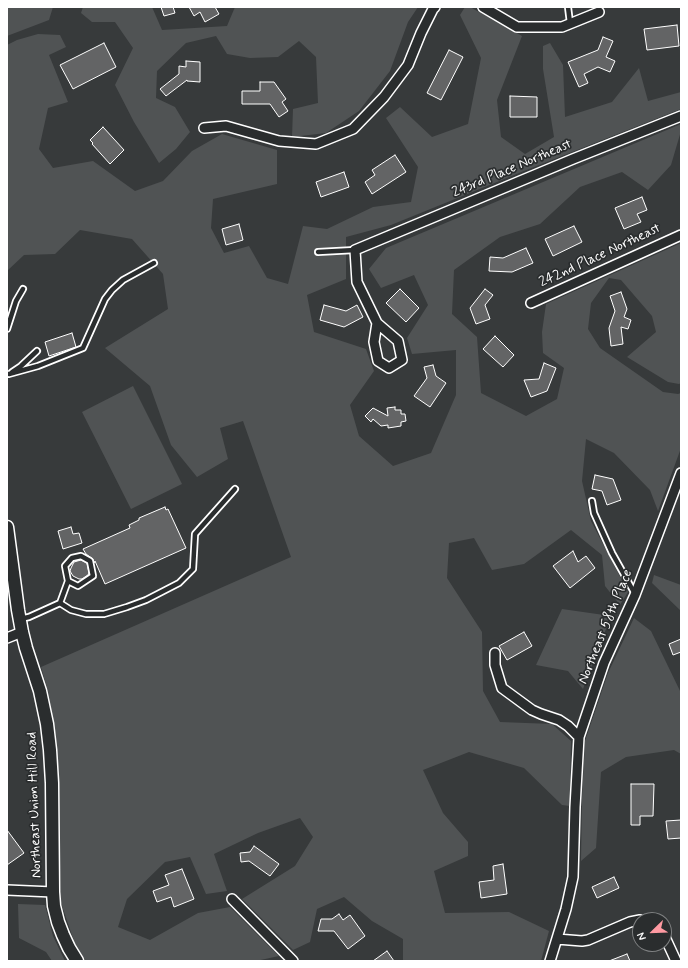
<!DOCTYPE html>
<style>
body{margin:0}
#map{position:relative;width:688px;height:968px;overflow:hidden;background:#373a3b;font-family:Mynerve,sans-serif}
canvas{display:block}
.frame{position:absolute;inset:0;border:8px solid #fff;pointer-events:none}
.north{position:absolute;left:632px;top:912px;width:40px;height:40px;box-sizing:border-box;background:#2a2d2e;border:1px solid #7f8182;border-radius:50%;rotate:247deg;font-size:11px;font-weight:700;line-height:16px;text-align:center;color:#fff}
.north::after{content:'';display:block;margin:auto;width:14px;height:18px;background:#ff9aa2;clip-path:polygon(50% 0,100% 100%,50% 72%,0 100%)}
</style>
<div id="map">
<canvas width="688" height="968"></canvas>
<div class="frame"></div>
<div class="north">N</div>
</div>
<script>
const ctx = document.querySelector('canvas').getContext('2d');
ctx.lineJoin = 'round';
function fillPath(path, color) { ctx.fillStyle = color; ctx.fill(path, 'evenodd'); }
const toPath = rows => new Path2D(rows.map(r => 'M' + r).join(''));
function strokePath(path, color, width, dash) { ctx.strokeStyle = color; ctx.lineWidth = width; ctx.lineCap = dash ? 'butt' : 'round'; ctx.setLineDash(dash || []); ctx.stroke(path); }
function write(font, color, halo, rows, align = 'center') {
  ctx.font = font + ' Mynerve,sans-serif'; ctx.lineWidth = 3.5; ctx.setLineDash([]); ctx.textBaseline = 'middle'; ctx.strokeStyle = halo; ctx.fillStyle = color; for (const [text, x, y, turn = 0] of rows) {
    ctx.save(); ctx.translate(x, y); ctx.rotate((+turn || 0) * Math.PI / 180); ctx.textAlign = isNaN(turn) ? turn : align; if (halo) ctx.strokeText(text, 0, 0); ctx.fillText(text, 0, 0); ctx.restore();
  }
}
const green = toPath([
 [7,7,53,7,49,20,7,36],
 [83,7,152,7,162,30,227,26,235,7,418,7,408,22,390,71,359,111,326,133,292,137,293,109,318,103,316,57,299,41,278,57,250,58,227,54,216,36,186,43,157,71,156,98,175,107,190,132,176,149,159,163,134,122,115,85,133,48,115,22,92,22,81,13],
 [465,7,470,7,522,36,497,100,501,137,525,154,554,137,543,69,543,46,550,43,563,65,565,117,612,102,639,68,648,101,681,92,681,109,524,171,391,225,346,237,346,279,307,295,314,332,366,349,374,371,350,405,359,436,393,466,431,453,456,395,456,350,412,354,407,338,428,305,414,275,381,288,369,269,386,248,681,124,681,131,671,165,648,190,622,172,580,187,540,224,500,237,454,270,452,314,477,337,481,393,526,416,557,399,564,368,543,353,542,332,546,304,681,243,681,383,679,384,668,382,627,357,656,332,652,316,621,280,609,278,591,303,588,329,600,348,663,392,678,394,681,393,681,448,658,511,650,490,614,453,586,439,582,481,591,521,628,592,620,605,605,586,602,555,571,530,524,564,492,570,474,538,449,543,447,578,482,632,483,691,500,722,552,724,571,741,570,806,562,805,524,768,469,752,423,770,443,813,468,842,468,856,434,871,445,913,509,912,549,931,541,961,403,961,403,939,372,921,344,897,317,909,310,942,293,950,242,899,295,866,313,837,300,818,258,833,214,854,227,891,206,894,190,857,165,862,127,899,118,927,150,940,198,913,230,907,279,956,256,961,86,961,75,944,61,903,56,737,48,691,41,667,291,557,243,421,220,428,228,459,197,477,171,445,150,386,105,348,168,309,163,274,132,239,80,230,55,254,24,255,7,271,7,45,17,40,38,34,60,35,66,47,49,55,68,102,48,108,39,149,53,168,93,161,135,191,163,181,192,151,222,134,277,150,277,184,213,199,211,228,224,253,249,246,267,278,288,284,303,226,327,229,373,207,411,202,418,167,386,118,400,107,432,137,468,124,481,58,460,15],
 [133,386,182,484,131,509,82,412],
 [654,575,681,585,681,611,652,583],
 [562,609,611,616,583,689,568,671,536,665],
 [634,618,651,631,681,693,681,754,674,750,626,757,601,772,596,848,581,861,582,797,585,741,608,673],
 [18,904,45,905,53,936,65,961,52,961,46,952,19,938]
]);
const building = toPath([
 [161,7,173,7,175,13,164,16,161,7],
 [189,7,215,7,219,14,205,22,200,12,194,16,189,7],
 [677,25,679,46,647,50,644,29,677,25],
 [603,37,613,41,606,57,615,61,610,72,598,67,584,74,588,83,579,87,568,62,598,50,603,37],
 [104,43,116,67,73,89,60,65,104,43],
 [449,50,463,57,441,100,427,93,449,50],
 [186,61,200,62,200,82,187,81,187,80,166,96,160,89,179,74,179,66,186,67,186,61],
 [260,82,274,82,286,99,282,102,288,111,279,117,270,104,242,104,242,91,260,91,260,82],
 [510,96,537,97,537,117,510,117,510,96],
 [103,127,124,150,110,164,92,144,93,143,90,140,103,127],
 [395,155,406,172,372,194,365,182,375,175,372,170,395,155],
 [344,172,349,187,321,197,316,182,344,172],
 [642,197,647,210,637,214,641,222,624,229,615,208,642,197],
 [239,224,243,240,226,245,222,229,239,224],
 [574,226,582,242,553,256,545,239,574,226],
 [526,248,533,263,512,272,489,271,490,257,503,258,526,248],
 [400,289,419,308,406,322,386,303,400,289],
 [485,289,493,295,485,305,490,319,476,324,470,308,485,289],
 [621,292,627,309,624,317,631,320,628,329,621,327,623,344,611,346,609,328,615,311,610,296,621,292],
 [324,305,346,311,357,305,363,317,344,327,320,320,324,305],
 [72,333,76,347,49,356,45,342,72,333],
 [495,336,514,355,503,367,483,349,495,336],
 [544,363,556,368,547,391,531,397,524,380,539,379,544,363],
 [433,365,436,376,446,383,430,407,414,396,427,378,424,367,433,365],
 [395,407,395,410,401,410,401,414,405,414,406,421,401,422,401,426,388,428,388,425,381,426,373,419,371,422,365,416,373,408,388,416,387,408,395,407],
 [595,475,613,479,621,500,607,505,602,491,592,489,595,475],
 [165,507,166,510,168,509,186,548,105,584,95,561,94,563,93,559,86,554,83,549,130,528,129,525,139,520,139,518,165,507],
 [71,527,73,534,79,533,82,543,63,549,58,531,71,527],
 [573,551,578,562,586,556,595,568,570,588,553,566,573,551],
 [81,560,87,563,89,573,88,575,82,579,79,579,73,576,70,571,71,568,74,562,81,560],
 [524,632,532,646,507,660,499,646,524,632],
 [681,639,681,652,673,655,669,644,681,639],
 [631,784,654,784,653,816,640,816,640,825,631,825,631,784],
 [681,820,681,838,668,839,666,821,681,820],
 [7,830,24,853,7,865,7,830],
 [254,846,279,864,270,876,249,861,241,862,240,853,250,852,254,846],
 [503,864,507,894,481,898,479,882,494,880,493,866,503,864],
 [182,869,194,899,174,907,171,897,157,902,153,891,169,885,165,875,182,869],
 [614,877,619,888,597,898,592,887,614,877],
 [339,914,343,920,350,915,365,936,348,949,334,931,318,931,321,919,332,919,339,914],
 [387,951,394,961,373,961,387,951],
 [627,954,630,961,609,961,627,954]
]);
const service = toPath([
 [568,7,570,23],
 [318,252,355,250],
 [7,329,16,301,23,289],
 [12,372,21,366,37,351],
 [9,374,38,366,83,348,105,299,112,290,123,280,154,263],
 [592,501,594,513,612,553,635,594],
 [60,603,68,581,65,566,72,558,81,556,90,561,93,576,78,586,68,581],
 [20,619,29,617,60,603,71,610,86,614,104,614,127,607,146,600,179,583,193,569,195,534,235,489]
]);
const minor = toPath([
 [483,7,517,27,562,27,599,12],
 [204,128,226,126,279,141,316,144,353,129,384,97,408,65,421,33,433,9,435,7],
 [531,303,681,235],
 [377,323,398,341,402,360,389,368,378,361,374,342,377,323,357,282,355,250,573,159,681,116],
 [7,638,22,632],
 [495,653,495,665,502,688,532,710,541,714,559,720,568,726,579,737],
 [7,890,53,892],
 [232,899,293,961],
 [664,935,676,961],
 [557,939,582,941,588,940,630,922,640,920],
 [550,961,566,909,573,877,575,807,579,737,604,663,635,595,681,473]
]);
const tertiary = toPath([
 [7,527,18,610,22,632,26,648,40,691,47,724,50,750,52,783,53,892,54,906,58,922,63,935,69,948,77,961]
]);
const streetNames = [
 ["243rd Place Northeast",512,169,-23],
 ["242nd Place Northeast",600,256,-25],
 ["Northeast 58th Place",606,627,-68],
 ["Northeast Union Hill Road",35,805,-92]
];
fillPath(green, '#505354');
fillPath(building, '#636465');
strokePath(building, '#fff', 1);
strokePath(service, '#fff', 8);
strokePath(minor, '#fff', 12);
strokePath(tertiary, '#fff', 15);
strokePath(service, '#2a2d2e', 4.5);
strokePath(minor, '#2a2d2e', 9);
strokePath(tertiary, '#2a2d2e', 12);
write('14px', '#fff', '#2a2d2e', streetNames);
</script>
